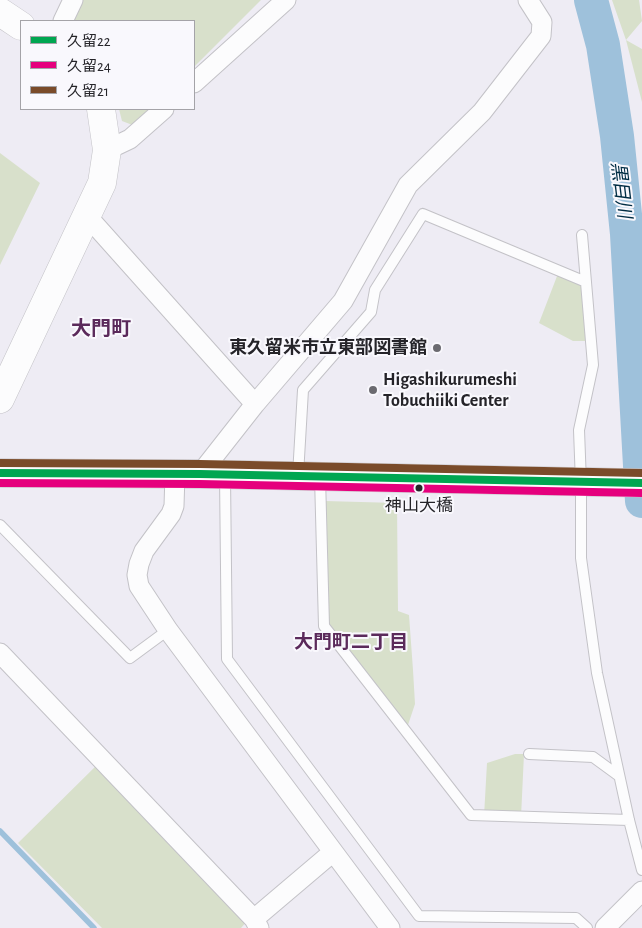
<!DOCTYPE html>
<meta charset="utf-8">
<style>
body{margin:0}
#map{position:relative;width:642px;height:928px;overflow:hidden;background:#eeecf4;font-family:"Alegreya Sans","Noto Sans JP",sans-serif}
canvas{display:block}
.legend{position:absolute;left:20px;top:20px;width:175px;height:90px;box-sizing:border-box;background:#f9f8fd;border:1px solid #a4a3a8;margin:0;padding:6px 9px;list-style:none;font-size:15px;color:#252429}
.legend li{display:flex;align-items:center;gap:10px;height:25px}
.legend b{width:25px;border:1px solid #a4a3a8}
</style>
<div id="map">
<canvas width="642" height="928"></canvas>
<ul class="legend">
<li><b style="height:6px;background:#00a651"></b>久留22</li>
<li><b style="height:6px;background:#e5007d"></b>久留24</li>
<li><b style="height:6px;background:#7a4b2a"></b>久留21</li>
</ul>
</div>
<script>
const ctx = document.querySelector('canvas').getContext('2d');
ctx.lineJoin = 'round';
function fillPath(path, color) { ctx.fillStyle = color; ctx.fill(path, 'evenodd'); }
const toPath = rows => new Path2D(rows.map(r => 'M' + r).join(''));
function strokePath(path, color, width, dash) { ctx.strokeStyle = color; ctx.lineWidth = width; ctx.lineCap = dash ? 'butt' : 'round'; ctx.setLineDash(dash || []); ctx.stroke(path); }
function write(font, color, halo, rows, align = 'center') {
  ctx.font = font + ' "Alegreya Sans","Noto Sans JP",sans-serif'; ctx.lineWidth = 4; ctx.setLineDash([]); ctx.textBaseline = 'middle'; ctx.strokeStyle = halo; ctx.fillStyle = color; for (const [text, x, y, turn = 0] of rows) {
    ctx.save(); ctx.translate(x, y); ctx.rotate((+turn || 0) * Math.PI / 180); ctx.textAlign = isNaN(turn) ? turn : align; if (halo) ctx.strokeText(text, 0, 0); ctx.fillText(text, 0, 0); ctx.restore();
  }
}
const green = toPath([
 [75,0,261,0,194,67,194,21,64,21],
 [612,0,639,0,642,21,626,40,642,49,642,102,626,40],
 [119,109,152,109,135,126,122,121],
 [0,153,40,183,0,265],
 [559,271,586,282,591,341,573,341,539,323],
 [325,501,397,503,398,611,409,615,413,670,415,704,406,731,324,626],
 [515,754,524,754,521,817,484,816,487,763],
 [101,761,248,920,241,928,102,928,18,843]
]);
const stream = toPath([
 [0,831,94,928]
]);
const river = toPath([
 [591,0,603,45,617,136,627,234,642,501]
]);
const lane = toPath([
 [582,235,593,365,579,430,581,483,581,558,597,673,629,820,642,870],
 [298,475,303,390,371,312,375,290,423,214,586,282],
 [225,476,227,659,419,916,576,918,587,928],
 [320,477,324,626,471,815,629,820],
 [0,525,130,658,168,630],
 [529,754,593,757,619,776]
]);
const street = toPath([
 [63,21,73,0],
 [194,83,286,0],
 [107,150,130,139,164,109],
 [88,217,255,404],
 [175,474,174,506,171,514,144,551,139,564,137,575,139,586,168,630,390,928],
 [200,474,255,404,343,301,408,185,482,112,541,36,542,22,528,0],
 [0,653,254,919,259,928],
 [254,919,333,852],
 [605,928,642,891]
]);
const secondary = toPath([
 [0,12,21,26],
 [0,399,102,183,107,150,101,109],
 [0,473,200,474,642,483]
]);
const bus1 = toPath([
 [0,473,200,474,642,483]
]);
const bus2 = toPath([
 [0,483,200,484,642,493]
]);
const bus3 = toPath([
 [0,463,200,464,642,473]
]);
const markers = [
 [437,348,5,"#6b6a70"],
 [373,390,5,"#6b6a70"],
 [419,488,4.5,"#252429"]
];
const busNames = [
 ["神山大橋",419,506]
];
const poiNames = [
 ["東久留米市立東部図書館",427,348],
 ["Higashikurumeshi",383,380,"left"],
 ["Tobuchiiki Center",383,401,"left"]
];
const waterNames = [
 ["黒目川",621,190,83]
];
const neighbourhoodNames = [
 ["大門町二丁目",351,642]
];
const quarterNames = [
 ["大門町",101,329]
];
fillPath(green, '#d8e0cb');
strokePath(stream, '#9ec1db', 5.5);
strokePath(river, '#9ec1db', 34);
strokePath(lane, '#c3c2c7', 12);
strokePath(street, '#c3c2c7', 21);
strokePath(secondary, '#c3c2c7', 29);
strokePath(lane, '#fcfcfd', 10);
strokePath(street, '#fcfcfd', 19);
strokePath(secondary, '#fcfcfd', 28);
strokePath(bus1, '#00a651', 8);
strokePath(bus2, '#e5007d', 8);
strokePath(bus3, '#7a4b2a', 8);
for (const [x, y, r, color] of markers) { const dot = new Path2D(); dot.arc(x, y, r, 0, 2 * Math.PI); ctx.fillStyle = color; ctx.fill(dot); strokePath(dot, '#f9f8fd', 2); }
write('17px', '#252429', '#f9f8fd', busNames);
write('bold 18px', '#252429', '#f9f8fd', poiNames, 'right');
write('italic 19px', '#002d44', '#f9f8fd', waterNames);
write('bold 19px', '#5b2a5b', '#f9f8fd', neighbourhoodNames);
write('bold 20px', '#5b2a5b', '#f9f8fd', quarterNames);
</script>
